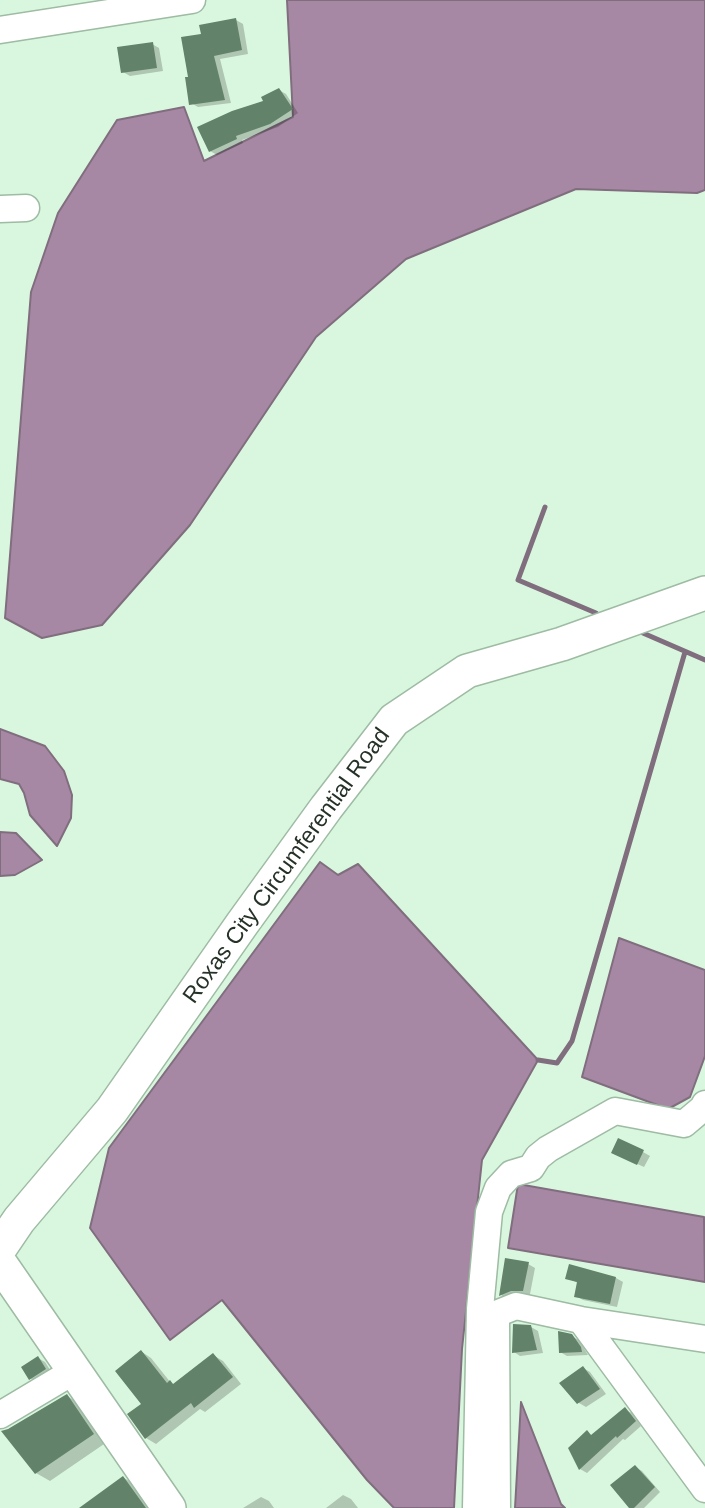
<!DOCTYPE html>
<style>
body{margin:0}
canvas{display:block;background:#d9f7de}
</style>
<canvas width="705" height="1508"></canvas>
<script>
const ctx = document.querySelector('canvas').getContext('2d');
ctx.lineJoin = 'round';
function fillPath(path, color) { ctx.fillStyle = color; ctx.fill(path, 'evenodd'); }
const toPath = rows => new Path2D(rows.map(r => 'M' + r).join(''));
function strokePath(path, color, width, dash) { ctx.strokeStyle = color; ctx.lineWidth = width; ctx.lineCap = dash ? 'butt' : 'round'; ctx.setLineDash(dash || []); ctx.stroke(path); }
function write(font, color, halo, rows, align = 'center') {
  ctx.font = font + ' Helvetica,sans-serif'; ctx.lineWidth = 6; ctx.setLineDash([]); ctx.textBaseline = 'middle'; ctx.strokeStyle = halo; ctx.fillStyle = color; for (const [text, x, y, turn = 0] of rows) {
    ctx.save(); ctx.translate(x, y); ctx.rotate((+turn || 0) * Math.PI / 180); ctx.textAlign = isNaN(turn) ? turn : align; if (halo) ctx.strokeText(text, 0, 0); ctx.fillText(text, 0, 0); ctx.restore();
  }
}
const water = toPath([
 [287,0,705,0,705,190,697,193,576,189,406,259,316,337,190,525,102,625,42,638,5,618,31,292,58,213,117,120,184,107,204,161,293,117,287,0],
 [0,729,45,746,64,771,72,795,71,818,57,846,30,815,24,793,19,784,0,779,0,729],
 [0,832,16,833,42,860,15,875,0,876,0,832],
 [320,862,338,875,358,864,538,1060,482,1160,462,1349,454,1508,394,1508,367,1480,222,1300,170,1340,90,1228,109,1148,320,862],
 [619,938,705,970,705,1056,690,1097,668,1109,582,1077,619,938],
 [518,1184,704,1217,705,1282,508,1248,518,1184],
 [521,1402,561,1504,565,1508,515,1508,521,1402]
]);
const shadow = toPath([
 [236,20,243,24,248,54,220,59,231,103,198,107,191,103,203,35],
 [152,44,159,48,163,71,130,76,123,72],
 [279,90,286,94,298,113,278,127,242,140,243,143,217,155,210,151],
 [643,1152,650,1156,644,1167,620,1156],
 [528,1264,535,1268,530,1294,519,1294,507,1299,501,1295],
 [570,1266,616,1278,623,1282,617,1307,583,1300,576,1296,578,1283,567,1278],
 [531,1327,538,1331,543,1353,520,1356,514,1352],
 [571,1336,579,1340,588,1355,567,1356,560,1352],
 [142,1352,151,1358,171,1383,175,1385,213,1355,223,1361,241,1384,205,1412,200,1409,156,1444,146,1438,143,1404],
 [38,1358,45,1362,52,1373,37,1382,30,1378],
 [583,1368,590,1372,606,1394,586,1407,579,1403,562,1383],
 [67,1396,81,1404,107,1442,50,1481,36,1473],
 [625,1410,632,1413,641,1426,625,1440,623,1439,587,1473,580,1469,570,1448,587,1433,593,1436],
 [635,1467,642,1471,660,1492,644,1508,631,1508],
 [124,1478,134,1484,151,1508,81,1508],
 [343,1495,351,1499,358,1508,326,1508],
 [261,1497,269,1501,274,1508,243,1508]
]);
const stream = toPath([
 [545,507,518,580,596,613],
 [636,630,705,660],
 [538,1060,557,1063,572,1041,685,652]
]);
const building = toPath([
 [236,18,242,50,214,56,225,100,189,105,185,77,188,77,181,37,201,34,199,25],
 [153,42,157,68,121,73,117,47],
 [279,88,293,109,270,124,236,136,237,139,209,152,197,127,232,111,263,101,261,97],
 [618,1138,644,1150,637,1165,611,1153],
 [505,1258,529,1262,523,1291,511,1291,499,1296],
 [569,1264,616,1277,610,1304,574,1297,577,1282,565,1279],
 [513,1324,531,1325,537,1350,512,1353],
 [558,1331,572,1334,581,1347,582,1352,559,1353],
 [141,1350,167,1383,170,1380,173,1384,213,1353,233,1377,194,1408,191,1403,145,1439,127,1414,141,1404,115,1371],
 [38,1356,46,1369,29,1380,21,1367],
 [583,1366,600,1389,577,1404,559,1383],
 [67,1394,94,1434,35,1474,1,1431,8,1429],
 [625,1407,636,1421,617,1438,616,1436,579,1470,568,1448,587,1430,591,1435],
 [635,1465,655,1487,634,1508,629,1508,610,1485],
 [123,1476,146,1508,79,1508]
]);
const minor = toPath([
 [0,30,192,0],
 [0,209,26,208],
 [581,1320,705,1489],
 [0,1415,74,1371],
 [476,1508,480,1309,489,1212,498,1188,511,1174,531,1168,538,1157,548,1149,615,1111,684,1124,703,1108,705,1104],
 [497,1508,496,1314,516,1306,581,1320,705,1339]
]);
const major = toPath([
 [0,1248,19,1220,112,1110,242,924,326,808,394,720,467,671,562,644,705,593],
 [0,1263,169,1508]
]);
const streetNames = [
 ["Roxas City Circumferential Road",287,866,-54]
];
fillPath(water, '#a788a4');
strokePath(water, '#806e7f', 2);
fillPath(shadow, '#0003');
strokePath(stream, '#806e7f', 5);
fillPath(building, '#628269');
strokePath(minor, '#9ebba3', 29);
strokePath(major, '#9ebba3', 36);
strokePath(minor, '#fff', 26);
strokePath(major, '#fff', 33);
write('23px', '#263228', '#fff', streetNames);
</script>
